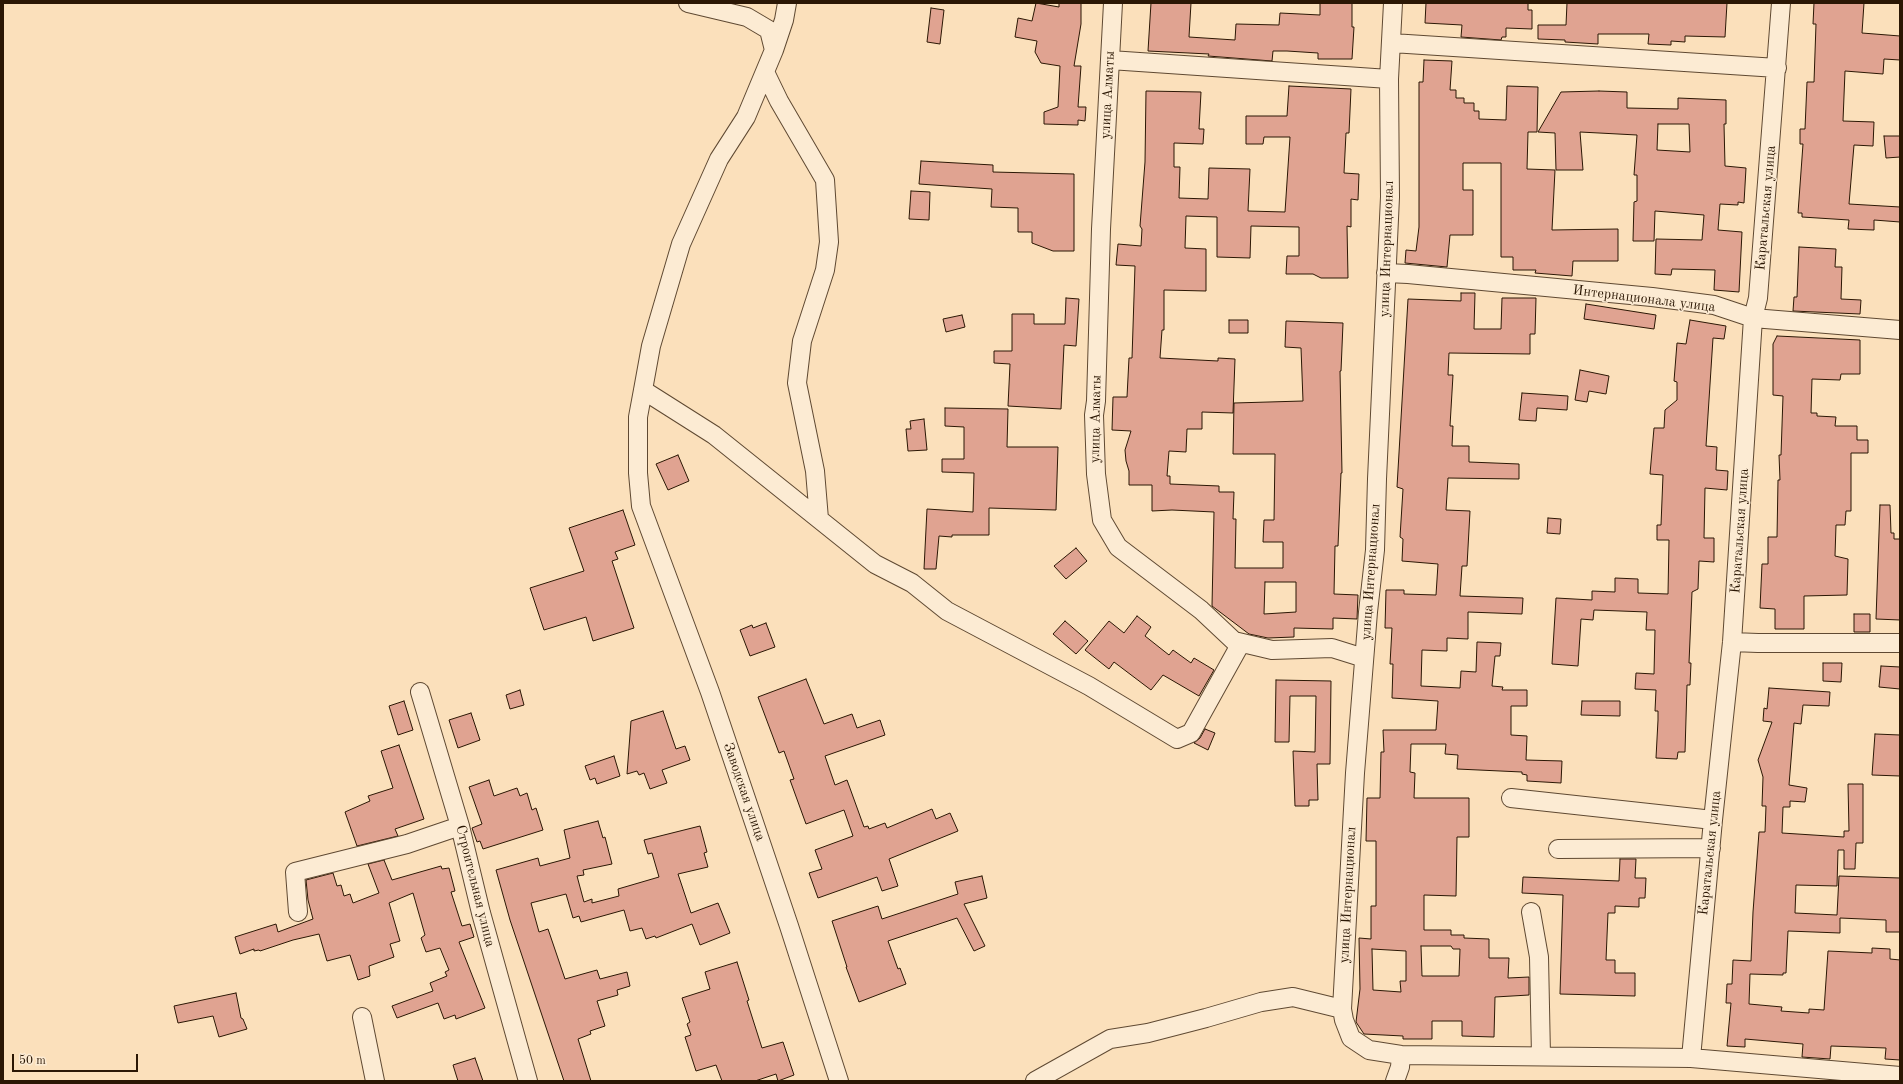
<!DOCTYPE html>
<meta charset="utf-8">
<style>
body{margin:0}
#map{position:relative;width:1903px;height:1084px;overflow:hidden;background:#fbe0bb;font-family:"Old Standard TT",serif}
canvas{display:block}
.frame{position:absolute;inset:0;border:4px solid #2b1704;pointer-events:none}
.scale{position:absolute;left:12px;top:1054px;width:126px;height:18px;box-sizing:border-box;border:2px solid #2b1704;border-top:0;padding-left:5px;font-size:12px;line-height:14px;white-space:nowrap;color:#2b1704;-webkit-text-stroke:3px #fcebd3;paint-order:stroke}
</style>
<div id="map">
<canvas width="1903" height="1084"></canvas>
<div class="frame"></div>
<div class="scale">50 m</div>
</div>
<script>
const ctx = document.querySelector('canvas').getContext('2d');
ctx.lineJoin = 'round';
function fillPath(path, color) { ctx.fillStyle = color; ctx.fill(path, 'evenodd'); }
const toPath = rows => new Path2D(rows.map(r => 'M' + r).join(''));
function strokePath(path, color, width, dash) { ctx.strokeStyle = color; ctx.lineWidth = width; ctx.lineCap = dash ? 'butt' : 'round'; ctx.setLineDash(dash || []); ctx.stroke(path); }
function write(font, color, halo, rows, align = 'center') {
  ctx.font = font + ' "Old Standard TT",serif'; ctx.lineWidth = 3; ctx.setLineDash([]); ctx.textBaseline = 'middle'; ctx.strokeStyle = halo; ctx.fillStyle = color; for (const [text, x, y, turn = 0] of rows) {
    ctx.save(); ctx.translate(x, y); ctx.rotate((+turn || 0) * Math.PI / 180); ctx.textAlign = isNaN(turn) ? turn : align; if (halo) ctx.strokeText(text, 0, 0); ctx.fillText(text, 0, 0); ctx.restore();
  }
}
const building = toPath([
 [1036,3,1059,7,1059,3,1081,3,1081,24,1074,66,1081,66,1078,107,1086,107,1085,121,1078,120,1078,125,1044,124,1044,112,1058,107,1060,66,1041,63,1035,52,1037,41,1015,37,1018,18,1032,21,1036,3],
 [1151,3,1191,3,1189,37,1235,40,1236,24,1279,25,1280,13,1320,15,1320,3,1352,3,1352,27,1354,27,1352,59,1318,59,1318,53,1287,51,1273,51,1272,61,1208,56,1209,54,1148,51,1151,3],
 [1426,3,1528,3,1528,10,1532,10,1532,29,1506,28,1506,37,1502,37,1501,40,1461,37,1462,25,1425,23,1426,3],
 [1567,3,1727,3,1725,37,1685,36,1685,42,1671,41,1671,45,1648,44,1649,34,1598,34,1598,44,1565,42,1565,40,1538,39,1538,25,1566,25,1567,3],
 [1814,3,1864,3,1862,33,1900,36,1900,60,1884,59,1883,74,1845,71,1843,121,1874,122,1873,146,1854,145,1849,204,1900,207,1900,222,1874,220,1874,230,1848,229,1849,220,1802,217,1802,213,1798,213,1803,144,1800,144,1800,129,1805,129,1807,82,1814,82,1816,24,1813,24,1814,3],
 [931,8,944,10,940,44,927,42,931,8],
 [1424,60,1452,61,1450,90,1456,90,1456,98,1464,98,1464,103,1474,103,1474,111,1479,111,1479,119,1506,120,1507,86,1538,87,1537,132,1528,132,1527,169,1555,170,1552,230,1618,229,1618,261,1573,261,1572,276,1535,273,1536,270,1513,270,1513,257,1501,257,1501,163,1463,163,1463,190,1473,190,1473,235,1450,235,1447,267,1405,263,1406,250,1416,251,1419,227,1419,82,1423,82,1424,60],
 [1289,86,1351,89,1349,133,1346,133,1344,173,1359,174,1358,200,1351,199,1351,227,1347,226,1348,278,1321,278,1313,274,1286,274,1287,256,1299,256,1299,227,1251,226,1250,258,1217,257,1217,217,1186,216,1185,248,1206,249,1206,291,1164,290,1164,330,1162,330,1160,358,1218,361,1218,358,1235,359,1233,413,1202,412,1202,429,1187,429,1186,452,1169,451,1167,476,1170,476,1170,484,1219,486,1219,492,1234,492,1233,519,1236,519,1235,568,1283,568,1283,542,1263,542,1264,520,1274,520,1275,454,1233,454,1234,403,1303,401,1301,348,1285,347,1286,321,1343,323,1341,371,1340,371,1342,473,1341,473,1338,546,1335,546,1334,594,1358,595,1357,619,1333,618,1333,629,1294,628,1294,637,1268,638,1249,634,1212,606,1214,512,1172,510,1152,511,1152,485,1129,485,1129,471,1126,461,1125,450,1131,431,1112,430,1113,397,1127,397,1129,358,1132,358,1135,266,1116,265,1118,244,1141,246,1142,229,1140,226,1145,162,1146,91,1201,92,1199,129,1204,129,1203,144,1174,143,1174,167,1180,167,1179,198,1208,199,1209,168,1250,169,1248,211,1285,212,1290,137,1264,137,1263,144,1246,144,1246,116,1287,116,1289,86],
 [1265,582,1296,582,1296,612,1264,614,1265,582],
 [1599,91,1627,92,1627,108,1678,109,1678,98,1726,100,1726,124,1724,124,1725,166,1746,168,1744,203,1738,202,1738,205,1720,204,1718,230,1742,232,1739,292,1714,290,1715,270,1672,269,1671,275,1655,274,1656,239,1702,240,1704,215,1655,211,1654,241,1633,241,1634,202,1637,201,1637,175,1634,175,1637,135,1580,132,1583,170,1556,170,1555,133,1538,132,1561,92,1599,91],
 [1658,124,1689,124,1690,152,1657,150,1658,124],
 [1884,136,1900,136,1900,157,1886,158,1884,136],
 [921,161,993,165,993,172,1074,174,1074,251,1053,251,1032,243,1032,232,1018,232,1018,208,991,207,992,189,919,184,921,161],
 [911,191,930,192,929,220,909,219,911,191],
 [1799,247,1836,249,1835,267,1842,267,1841,299,1861,300,1860,314,1793,311,1794,297,1797,297,1799,247],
 [1461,293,1475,293,1474,329,1501,329,1502,298,1536,298,1535,334,1530,334,1530,354,1449,353,1448,375,1453,375,1450,426,1453,426,1452,446,1469,446,1469,462,1519,464,1519,479,1448,478,1446,510,1470,511,1467,566,1462,566,1460,596,1523,598,1522,614,1468,612,1468,639,1447,638,1447,651,1422,650,1421,686,1460,688,1461,671,1476,672,1477,642,1501,643,1500,656,1495,656,1492,686,1503,687,1502,690,1527,690,1527,706,1511,706,1511,735,1527,736,1526,760,1562,761,1561,783,1527,781,1527,775,1522,774,1522,772,1457,769,1458,755,1445,754,1446,744,1411,744,1410,772,1415,773,1414,798,1469,798,1469,837,1457,837,1456,896,1424,895,1424,930,1451,930,1451,935,1464,935,1464,938,1489,939,1489,958,1509,958,1508,978,1529,977,1529,995,1495,997,1494,1037,1462,1036,1462,1021,1432,1021,1432,1039,1403,1039,1403,1036,1364,1034,1356,1022,1360,989,1359,938,1371,939,1371,906,1376,906,1376,841,1366,841,1367,798,1380,798,1381,752,1384,752,1383,730,1436,730,1438,701,1392,698,1393,664,1390,664,1392,628,1385,628,1386,590,1404,590,1404,594,1436,595,1438,564,1402,561,1403,539,1400,537,1403,489,1397,487,1408,299,1461,301,1461,293],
 [1421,946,1451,946,1453,949,1460,949,1459,976,1422,976,1421,946],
 [1372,949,1406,951,1406,981,1400,981,1401,992,1373,990,1372,949],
 [1066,298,1079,299,1076,346,1064,345,1061,409,1008,406,1010,364,994,363,994,351,1012,351,1012,314,1034,314,1034,324,1065,324,1066,298],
 [1586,304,1656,315,1654,329,1584,319,1586,304],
 [962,315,965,327,946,332,943,319,962,315],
 [1229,320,1248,320,1248,333,1229,333,1229,320],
 [1690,320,1726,326,1724,339,1713,338,1706,446,1717,447,1716,470,1728,471,1727,490,1705,488,1704,538,1714,538,1714,562,1699,561,1698,589,1692,592,1689,663,1691,663,1690,685,1687,685,1685,752,1678,752,1677,759,1656,758,1658,720,1658,711,1655,711,1656,690,1635,689,1636,673,1654,674,1655,630,1646,630,1647,612,1594,610,1593,620,1581,619,1578,666,1552,664,1556,598,1592,600,1592,591,1615,592,1615,578,1638,579,1638,593,1668,594,1669,540,1657,540,1657,525,1661,525,1663,475,1650,474,1654,428,1664,428,1665,410,1677,400,1677,382,1674,381,1677,343,1686,344,1690,320],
 [1777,336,1860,340,1860,374,1841,374,1840,380,1812,379,1811,413,1817,413,1817,416,1836,417,1835,426,1857,426,1857,440,1868,440,1868,453,1851,453,1851,511,1846,511,1845,525,1836,525,1835,556,1848,559,1847,595,1804,596,1804,629,1775,629,1775,609,1760,608,1762,564,1768,564,1768,537,1777,537,1778,480,1780,480,1779,455,1781,455,1783,396,1773,395,1773,344,1777,336],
 [1580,370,1609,376,1606,394,1589,391,1587,402,1575,400,1580,370],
 [1522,393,1568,396,1567,410,1537,408,1536,421,1519,420,1522,393],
 [945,408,1008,409,1007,447,1058,447,1056,510,989,508,989,535,952,535,952,537,939,536,936,569,924,569,927,509,973,512,974,473,942,472,942,459,964,459,964,427,945,426,945,408],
 [924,419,927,450,908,451,906,429,911,429,910,421,924,419],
 [678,455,689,481,668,490,656,464,678,455],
 [1880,505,1890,505,1891,533,1894,533,1894,539,1900,539,1900,620,1876,619,1880,505],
 [623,510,635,545,615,552,618,559,612,561,634,628,593,641,586,617,544,630,530,588,584,571,569,528,623,510],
 [1548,518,1561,519,1560,534,1547,533,1548,518],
 [1076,548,1087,561,1066,579,1054,566,1076,548],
 [1854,614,1870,614,1870,632,1854,632,1854,614],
 [1137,616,1151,627,1145,636,1169,655,1173,650,1191,663,1194,658,1214,670,1199,696,1163,675,1151,690,1114,662,1109,669,1085,650,1109,621,1124,633,1137,616],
 [1065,621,1088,641,1076,654,1053,634,1065,621],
 [766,623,775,647,750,656,740,630,752,625,753,628,766,623],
 [1823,663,1842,663,1841,682,1823,681,1823,663],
 [1881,666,1900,667,1900,689,1879,687,1881,666],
 [806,679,824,724,852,714,857,728,880,720,885,735,825,756,835,785,847,780,864,827,868,826,869,829,885,823,887,828,932,809,936,819,950,813,958,831,889,859,898,886,882,891,877,877,818,898,809,873,822,869,815,850,853,836,844,810,806,824,790,780,794,779,784,751,779,753,758,697,806,679],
 [1276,680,1331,681,1330,764,1317,764,1318,800,1309,800,1309,806,1295,806,1293,751,1315,752,1316,696,1290,696,1289,742,1275,742,1276,680],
 [1769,688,1830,692,1829,706,1803,705,1801,724,1794,723,1789,785,1807,788,1805,802,1790,801,1790,807,1783,807,1782,833,1844,837,1844,831,1849,831,1848,784,1863,784,1863,843,1856,843,1855,869,1844,869,1844,850,1838,850,1837,886,1796,885,1795,913,1837,915,1839,876,1900,878,1900,932,1886,932,1886,920,1840,918,1840,933,1788,931,1786,973,1783,973,1783,975,1750,974,1749,1004,1782,1007,1781,1011,1809,1013,1809,1009,1824,1010,1828,951,1872,953,1872,948,1890,949,1890,959,1900,960,1900,1060,1885,1059,1886,1048,1831,1046,1830,1059,1802,1057,1803,1044,1745,1039,1745,1047,1727,1046,1731,1003,1726,1003,1727,984,1732,984,1733,960,1751,961,1753,912,1759,832,1765,832,1766,806,1762,806,1763,777,1758,760,1772,722,1763,721,1764,708,1767,709,1769,688],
 [520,690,524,705,510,709,506,695,520,690],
 [404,701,413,730,398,735,389,706,404,701],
 [1582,701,1620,701,1620,716,1581,715,1582,701],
 [663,711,676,749,685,746,690,760,662,770,667,783,650,789,644,773,639,775,637,771,627,774,631,721,663,711],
 [471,713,480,740,458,748,449,720,471,713],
 [1205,729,1215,733,1208,750,1194,743,1200,738,1205,729],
 [1875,734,1900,735,1900,776,1872,775,1875,734],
 [399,745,424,819,395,829,398,836,357,846,345,812,370,801,368,796,393,788,381,751,399,745],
 [614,756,620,776,597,784,595,778,590,780,585,766,614,756],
 [489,780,494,796,517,788,520,796,527,793,532,810,536,808,543,830,483,849,480,841,477,842,472,828,482,824,469,787,489,780],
 [598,821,603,838,605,837,612,864,583,870,584,875,577,876,584,902,592,899,592,903,619,896,618,889,659,877,652,853,648,854,644,840,700,826,707,852,704,853,708,867,678,874,691,913,718,903,730,933,700,945,692,924,656,938,655,936,646,939,642,928,630,931,624,910,581,922,579,916,573,918,566,894,531,903,539,932,548,929,565,979,597,970,600,979,627,972,630,986,617,990,618,995,597,1001,605,1026,590,1031,591,1034,578,1039,591,1081,564,1081,510,920,496,870,538,858,540,866,570,858,564,830,598,821],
 [1620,859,1636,859,1635,878,1646,878,1645,898,1639,898,1639,907,1615,906,1615,913,1608,913,1606,960,1615,960,1615,973,1635,973,1635,996,1560,994,1563,895,1522,893,1523,877,1619,881,1620,859],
 [384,860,392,880,441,866,442,869,449,868,455,891,451,892,462,926,470,924,474,937,459,942,485,1008,456,1019,455,1015,444,1019,438,1003,397,1018,392,1006,433,991,430,983,447,976,445,972,449,970,440,948,426,952,421,938,425,935,413,893,389,903,400,941,390,944,394,957,369,966,370,976,358,980,350,955,327,961,319,934,293,940,260,951,259,950,254,951,254,949,240,954,235,937,276,924,278,932,313,919,308,900,306,880,333,873,337,886,341,885,344,896,350,894,353,903,379,893,368,864,384,860],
 [982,876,987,898,964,904,985,946,974,951,957,918,888,941,898,969,900,968,906,984,859,1002,846,967,847,967,832,921,878,906,882,919,958,894,955,882,982,876],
 [737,962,749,1000,747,1001,762,1048,783,1042,794,1075,778,1081,776,1074,755,1081,722,1081,716,1065,696,1071,685,1037,691,1035,687,1024,690,1022,682,998,710,989,705,972,737,962],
 [236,993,241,1018,243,1019,247,1029,219,1037,213,1016,178,1023,174,1006,236,993],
 [475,1058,483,1081,458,1081,453,1065,475,1058]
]);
const minor = toPath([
 [688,3,747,17,769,30,774,50],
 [787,3,784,20,774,50,746,117,719,159,681,244,651,346,643,390,638,417,638,473,641,506,710,692,789,926,839,1081],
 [1113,3,1101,229,1096,401,1094,415,1096,474,1102,520,1118,547,1201,610,1234,641,1272,650,1332,648,1364,658],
 [1393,3,1389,79,1390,197,1377,479,1375,550,1368,612,1355,773,1342,1009,1344,1020,1351,1038,1369,1050,1401,1055,1691,1058,1900,1076],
 [1392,43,1777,68],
 [1110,60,1389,79],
 [765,72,779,101,825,180,829,242,825,270,802,341,797,383,815,471,819,519],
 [1386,273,1408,274,1652,297,1714,305,1753,318,1900,330],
 [643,390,714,435,875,564,912,583,947,611,1089,686,1177,739,1191,733,1241,643],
 [1732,642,1758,643,1900,643],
 [420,692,460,826,481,913,528,1081],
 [1511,798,1713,820],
 [1558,849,1711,848],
 [298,912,295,872,407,844,460,826],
 [1531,912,1539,957,1541,1056],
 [362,1017,375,1081],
 [1691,1058,1713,820,1732,642,1753,318,1758,298,1781,3],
 [1035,1081,1110,1039,1148,1033,1206,1018,1261,1002,1293,997,1342,1009],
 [1395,1081,1400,1067,1401,1055]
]);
const streetNames = [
 ["улица Алматы",1108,95,-87],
 ["Каратальская улица",1766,208,-85],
 ["улица Интернационал",1387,249,-88],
 ["Интернационала улица",1644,299,7],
 ["улица Алматы",1096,419,-89],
 ["Каратальская улица",1740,531,-86],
 ["улица Интернационал",1371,572,-86],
 ["Заводская улица",744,792,71],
 ["Каратальская улица",1710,853,-84],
 ["Строительная улица",475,886,76],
 ["улица Интернационал",1348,895,-87]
];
fillPath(building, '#e0a391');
strokePath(building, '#2b1704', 1);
strokePath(minor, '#5f4932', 20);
strokePath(minor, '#fcebd3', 18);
write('14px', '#2b1704', '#fcebd3', streetNames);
</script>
